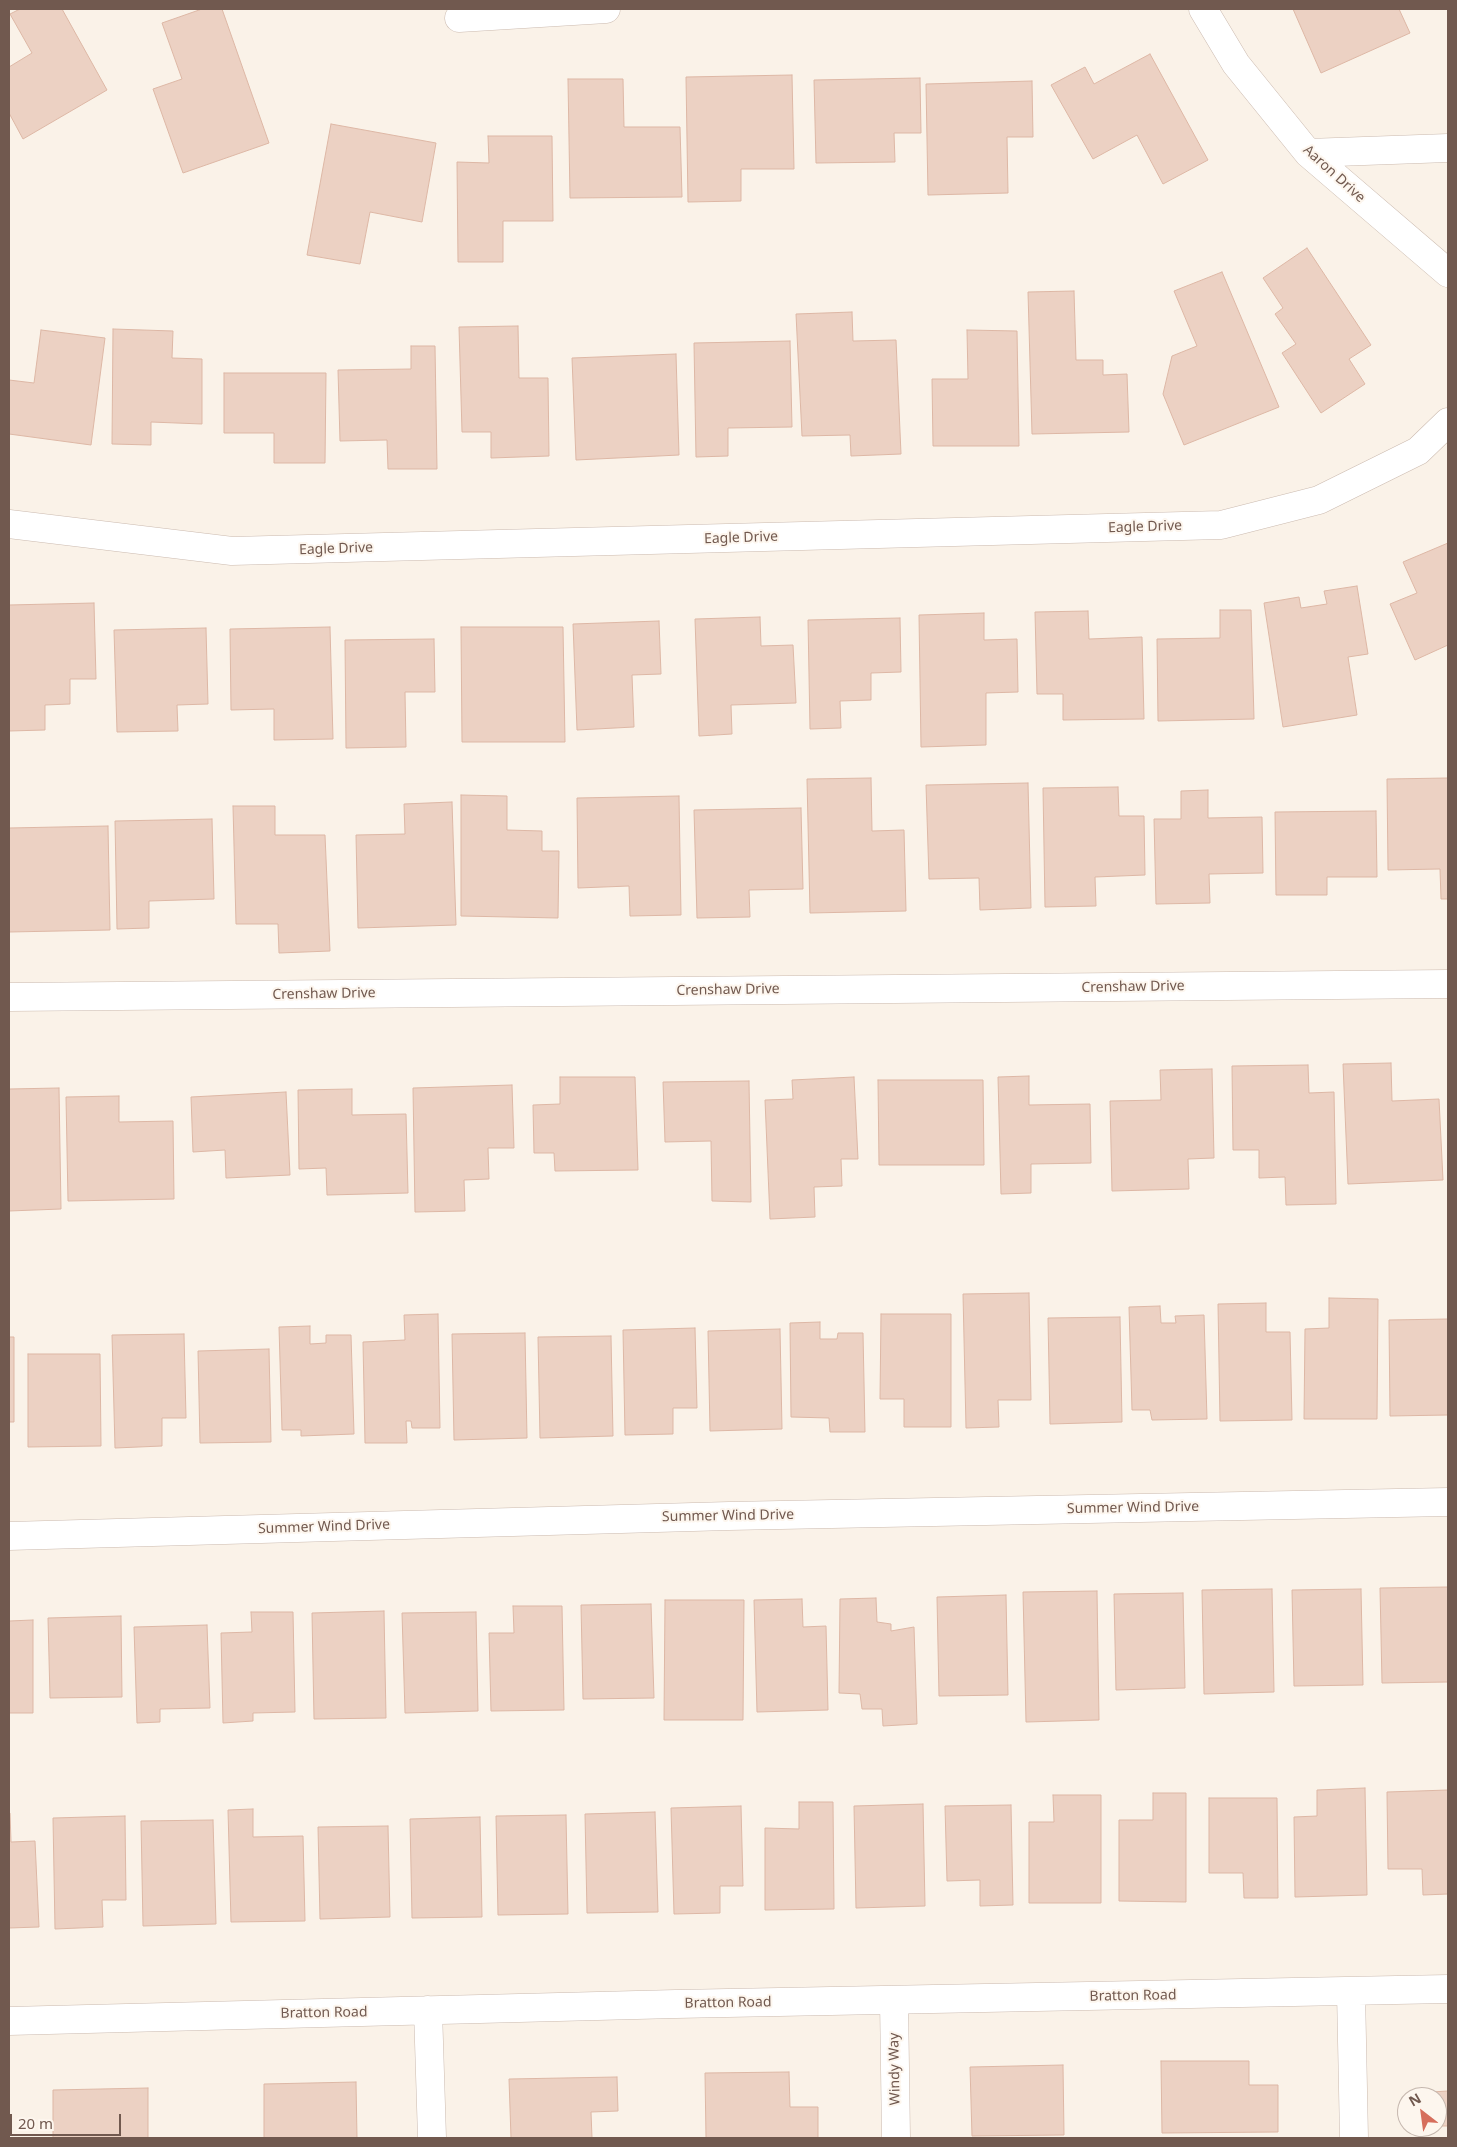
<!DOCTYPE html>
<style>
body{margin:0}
#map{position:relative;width:1457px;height:2147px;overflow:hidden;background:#faf2e8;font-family:"Noto Sans",sans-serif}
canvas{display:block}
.frame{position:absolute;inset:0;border:10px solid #71594f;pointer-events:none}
.north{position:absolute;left:1397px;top:2087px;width:50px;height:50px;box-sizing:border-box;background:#fdf6ee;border:1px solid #c5b7ae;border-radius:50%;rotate:330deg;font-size:14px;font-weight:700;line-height:20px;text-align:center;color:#71594f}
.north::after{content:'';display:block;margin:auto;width:18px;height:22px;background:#d66e5c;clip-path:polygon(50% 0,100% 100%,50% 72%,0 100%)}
.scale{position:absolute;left:10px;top:2114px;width:111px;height:22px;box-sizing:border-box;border:2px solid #71594f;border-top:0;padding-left:6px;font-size:15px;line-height:18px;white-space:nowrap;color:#71594f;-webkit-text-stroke:4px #fdf6ee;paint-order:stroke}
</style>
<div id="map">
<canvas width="1457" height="2147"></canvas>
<div class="frame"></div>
<div class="north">N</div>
<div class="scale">20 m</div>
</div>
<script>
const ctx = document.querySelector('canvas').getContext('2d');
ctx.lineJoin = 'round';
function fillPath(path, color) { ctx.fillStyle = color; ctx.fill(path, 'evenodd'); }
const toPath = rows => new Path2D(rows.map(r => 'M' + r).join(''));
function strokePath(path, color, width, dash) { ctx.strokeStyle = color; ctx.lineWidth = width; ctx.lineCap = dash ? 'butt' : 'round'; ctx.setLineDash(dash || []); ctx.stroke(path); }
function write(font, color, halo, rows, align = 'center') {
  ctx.font = font + ' "Noto Sans",sans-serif'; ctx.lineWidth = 4; ctx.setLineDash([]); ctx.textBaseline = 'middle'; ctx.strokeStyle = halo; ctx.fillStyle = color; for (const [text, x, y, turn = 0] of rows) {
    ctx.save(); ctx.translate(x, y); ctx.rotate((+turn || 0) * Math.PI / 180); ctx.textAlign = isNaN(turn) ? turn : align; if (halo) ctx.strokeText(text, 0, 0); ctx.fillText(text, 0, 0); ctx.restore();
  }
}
const building = toPath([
 [20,9,62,9,107,90,23,139,9,113,9,67,32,53,10,14,20,9],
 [202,9,222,9,269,143,183,173,153,89,182,79,162,23,202,9],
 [1293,9,1399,9,1410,33,1321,73,1293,9],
 [1150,54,1208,160,1163,184,1137,135,1093,159,1051,85,1085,67,1094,84,1150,54],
 [792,75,794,169,741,169,741,201,688,202,686,77,792,75],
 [920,78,921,133,894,133,895,162,816,163,814,80,920,78],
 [568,79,623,79,624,127,680,127,682,197,570,198,568,79],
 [1032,81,1033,137,1007,137,1008,193,928,195,926,84,1032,81],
 [331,124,436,143,422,222,370,212,360,264,307,255,331,124],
 [488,136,552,136,553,221,503,221,503,262,458,262,457,162,489,163,488,136],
 [1307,248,1371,345,1349,359,1365,384,1321,413,1282,353,1296,344,1275,314,1283,308,1263,278,1307,248],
 [1222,272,1279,407,1184,445,1163,394,1172,356,1197,346,1174,291,1222,272],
 [1074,291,1076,360,1103,360,1103,375,1127,374,1129,432,1032,434,1028,292,1074,291],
 [852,312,853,341,896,340,901,454,851,456,850,435,802,436,796,314,852,312],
 [518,326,519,378,548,378,549,456,491,458,491,432,462,432,459,327,518,326],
 [113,329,173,331,172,358,202,359,202,424,151,422,151,445,112,444,113,329],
 [41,330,105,338,91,445,9,434,9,380,34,383,41,330],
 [967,330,1017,331,1019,446,933,446,932,379,968,379,967,330],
 [790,341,792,427,728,428,728,456,696,457,694,343,790,341],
 [411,346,435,346,437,469,388,469,387,440,340,441,338,370,411,369,411,346],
 [676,354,679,455,576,460,572,358,676,354],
 [224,373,326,373,325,463,274,463,274,433,224,433,224,373],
 [1448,543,1448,645,1415,660,1390,604,1417,593,1403,562,1448,543],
 [1357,586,1368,654,1348,657,1357,715,1283,727,1264,603,1299,597,1301,608,1327,604,1324,591,1357,586],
 [94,603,96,679,70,679,70,704,45,705,45,730,9,731,9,605,94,603],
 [1220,610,1251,610,1254,719,1158,721,1157,639,1220,638,1220,610],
 [1088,611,1089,639,1142,637,1144,719,1063,720,1063,694,1037,694,1035,612,1088,611],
 [984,613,984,640,1017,639,1018,692,986,693,986,745,921,747,919,615,984,613],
 [760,617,761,646,793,645,796,703,731,705,732,734,699,736,695,619,760,617],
 [900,618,901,672,871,673,871,700,840,701,841,728,810,729,808,620,900,618],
 [659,621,661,674,632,675,634,727,577,730,573,624,659,621],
 [330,627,333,739,274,740,274,709,231,710,230,629,330,627],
 [461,627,563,627,565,742,462,742,461,627],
 [206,628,208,704,177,705,178,731,117,732,114,630,206,628],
 [434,639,435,692,405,692,406,747,346,748,345,640,434,639],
 [871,778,872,831,904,830,906,911,810,913,807,779,871,778],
 [1448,778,1448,899,1441,899,1440,869,1388,870,1387,779,1448,778],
 [1028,783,1031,908,980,910,979,878,929,879,926,785,1028,783],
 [1118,787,1119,816,1144,816,1145,875,1095,877,1096,906,1045,907,1043,788,1118,787],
 [1208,790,1208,818,1262,817,1263,873,1209,874,1210,903,1156,904,1154,819,1181,819,1181,791,1208,790],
 [461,795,507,796,507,830,542,831,542,851,559,851,558,918,461,916,461,795],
 [679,796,681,915,630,916,629,886,578,888,577,798,679,796],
 [452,802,456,925,358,928,356,835,405,834,404,804,452,802],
 [233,806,275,806,275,835,325,835,330,951,279,953,278,924,236,924,233,806],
 [801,808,803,889,749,890,750,917,697,918,694,810,801,808],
 [1376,811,1377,877,1327,877,1327,895,1276,895,1275,812,1376,811],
 [212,819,214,899,149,901,149,928,117,929,115,821,212,819],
 [108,826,110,930,9,932,9,828,108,826],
 [1391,1063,1392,1101,1439,1099,1443,1180,1348,1184,1343,1064,1391,1063],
 [1308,1065,1309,1093,1334,1092,1336,1204,1286,1205,1285,1177,1259,1178,1259,1150,1233,1150,1232,1066,1308,1065],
 [1212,1069,1214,1158,1188,1159,1189,1189,1112,1191,1110,1101,1161,1100,1160,1070,1212,1069],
 [1029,1076,1029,1105,1090,1104,1091,1163,1031,1164,1031,1193,1001,1194,998,1077,1029,1076],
 [560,1077,635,1077,638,1170,555,1171,554,1153,534,1153,533,1105,560,1104,560,1077],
 [854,1077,858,1159,841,1159,842,1186,814,1187,815,1217,770,1219,765,1100,793,1099,792,1080,854,1077],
 [878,1080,983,1080,984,1165,879,1165,878,1080],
 [749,1081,751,1202,712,1201,711,1141,665,1142,663,1082,749,1081],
 [512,1085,514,1148,488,1148,489,1179,464,1180,465,1211,415,1212,413,1088,512,1085],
 [59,1088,61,1209,9,1211,9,1089,59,1088],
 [352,1089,352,1115,406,1114,408,1193,327,1195,326,1168,299,1169,298,1090,352,1089],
 [286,1092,290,1175,226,1178,225,1150,193,1152,191,1097,286,1092],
 [119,1096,119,1122,173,1121,174,1199,68,1201,66,1097,119,1096],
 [1029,1293,1031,1400,998,1400,999,1427,966,1428,963,1294,1029,1293],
 [1329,1298,1378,1299,1377,1419,1304,1419,1305,1329,1329,1328,1329,1298],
 [1266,1303,1266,1332,1290,1332,1292,1420,1220,1421,1218,1304,1266,1303],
 [1160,1306,1161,1323,1176,1323,1175,1316,1204,1315,1207,1419,1152,1420,1150,1410,1132,1410,1129,1307,1160,1306],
 [438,1314,440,1428,412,1428,411,1421,406,1421,407,1443,365,1443,363,1342,405,1340,404,1315,438,1314],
 [881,1314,951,1314,951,1427,904,1427,904,1399,880,1399,881,1314],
 [1120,1317,1122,1422,1050,1424,1048,1318,1120,1317],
 [1448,1319,1448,1415,1390,1416,1389,1320,1448,1319],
 [820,1322,820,1339,837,1339,838,1333,863,1333,865,1432,830,1432,829,1418,791,1417,790,1323,820,1322],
 [310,1326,310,1344,326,1343,326,1335,351,1335,354,1434,301,1436,301,1430,282,1430,279,1327,310,1326],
 [695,1328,697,1408,673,1408,673,1434,625,1435,623,1330,695,1328],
 [780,1329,782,1429,710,1431,708,1331,780,1329],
 [525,1333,527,1438,454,1440,452,1334,525,1333],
 [184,1334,186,1418,162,1418,162,1446,115,1448,112,1335,184,1334],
 [611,1336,613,1436,540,1438,538,1337,611,1336],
 [9,1337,14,1337,14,1422,9,1422,9,1337],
 [269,1349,271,1442,200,1443,198,1351,269,1349],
 [28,1354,100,1354,101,1446,28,1447,28,1354],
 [1448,1587,1448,1682,1382,1683,1380,1588,1448,1587],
 [1272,1589,1274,1692,1204,1694,1202,1590,1272,1589],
 [1361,1589,1363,1685,1294,1686,1292,1590,1361,1589],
 [1097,1591,1099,1720,1026,1722,1023,1592,1097,1591],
 [1183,1593,1185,1688,1116,1690,1114,1594,1183,1593],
 [1006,1595,1008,1695,939,1696,937,1597,1006,1595],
 [876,1598,877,1622,891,1624,891,1631,914,1627,917,1724,883,1726,882,1709,862,1709,860,1694,839,1693,840,1599,876,1598],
 [802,1599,803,1627,826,1626,828,1710,757,1712,754,1600,802,1599],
 [665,1600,744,1600,743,1720,664,1720,665,1600],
 [651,1604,654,1698,583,1699,581,1605,651,1604],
 [513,1606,562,1606,564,1710,491,1711,489,1633,514,1633,513,1606],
 [384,1611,386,1718,314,1719,312,1613,384,1611],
 [251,1612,293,1612,295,1712,253,1713,253,1721,223,1723,221,1633,252,1632,251,1612],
 [476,1612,478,1711,405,1713,402,1613,476,1612],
 [121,1616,122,1697,50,1698,48,1618,121,1616],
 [33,1620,33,1713,9,1713,9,1621,33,1620],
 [207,1625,210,1708,160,1709,160,1722,137,1723,134,1627,207,1625],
 [1365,1788,1367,1895,1295,1897,1294,1817,1317,1816,1317,1790,1365,1788],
 [1448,1790,1448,1894,1423,1895,1422,1869,1388,1869,1387,1792,1448,1790],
 [1153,1793,1186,1793,1186,1902,1119,1901,1119,1820,1153,1820,1153,1793],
 [1053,1795,1101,1795,1101,1903,1029,1903,1029,1822,1054,1822,1053,1795],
 [1209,1798,1277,1798,1278,1898,1244,1898,1243,1873,1209,1873,1209,1798],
 [799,1802,833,1802,834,1909,765,1910,765,1828,799,1829,799,1802],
 [923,1804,925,1906,856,1908,854,1806,923,1804],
 [1011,1805,1013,1905,980,1906,980,1880,947,1881,945,1806,1011,1805],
 [741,1806,743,1886,720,1886,720,1913,674,1914,671,1808,741,1806],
 [253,1809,253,1837,303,1836,305,1921,231,1922,228,1810,253,1809],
 [655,1812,658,1912,587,1913,585,1814,655,1812],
 [9,1813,10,1813,11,1842,35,1841,39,1927,9,1928,9,1813],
 [566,1815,568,1914,498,1915,496,1816,566,1815],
 [125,1816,126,1900,102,1900,103,1927,55,1929,53,1818,125,1816],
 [480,1817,482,1917,412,1918,410,1819,480,1817],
 [213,1820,216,1924,143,1926,141,1821,213,1820],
 [388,1826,390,1917,320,1919,318,1827,388,1826],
 [1161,2061,1249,2061,1249,2085,1278,2085,1278,2132,1162,2133,1161,2061],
 [1063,2065,1064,2135,972,2136,970,2067,1063,2065],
 [789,2072,790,2107,818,2107,818,2138,706,2138,705,2073,789,2072],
 [617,2077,618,2111,591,2112,592,2138,511,2138,509,2079,617,2077],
 [356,2082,357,2138,264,2138,264,2084,356,2082],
 [148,2088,148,2138,53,2138,53,2090,148,2088],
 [1448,2091,1448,2126,1437,2126,1437,2097,1431,2097,1431,2092,1448,2091]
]);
const minor = toPath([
 [1203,9,1236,64,1308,153,1448,273],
 [459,18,606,9],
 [1308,153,1448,148],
 [9,524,232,551,1221,525,1319,500,1418,451,1448,422],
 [9,997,1448,984],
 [9,1536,729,1516,1448,1502],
 [1351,1992,1354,2138],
 [894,2000,896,2138],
 [428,2010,432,2138],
 [9,2021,676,2004,1448,1989]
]);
const streetNames = [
 ["Aaron Drive",1334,174,42],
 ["Eagle Drive",1145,527,-2],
 ["Eagle Drive",741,538,-2],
 ["Eagle Drive",336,549,-2],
 ["Crenshaw Drive",1133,987,-1],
 ["Crenshaw Drive",728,990,-1],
 ["Crenshaw Drive",324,994,-1],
 ["Summer Wind Drive",1133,1508,-1],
 ["Summer Wind Drive",728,1516,-1],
 ["Summer Wind Drive",324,1527,-2],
 ["Bratton Road",1133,1996,-1],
 ["Bratton Road",728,2003,-1],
 ["Bratton Road",324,2013,-1],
 ["Windy Way",895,2069,-91]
];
fillPath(building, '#ecd1c3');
strokePath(building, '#ddb7a5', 1);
strokePath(minor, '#cbbaaf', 29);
strokePath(minor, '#fff', 28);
write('14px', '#71594f', '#fdf6ee', streetNames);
</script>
